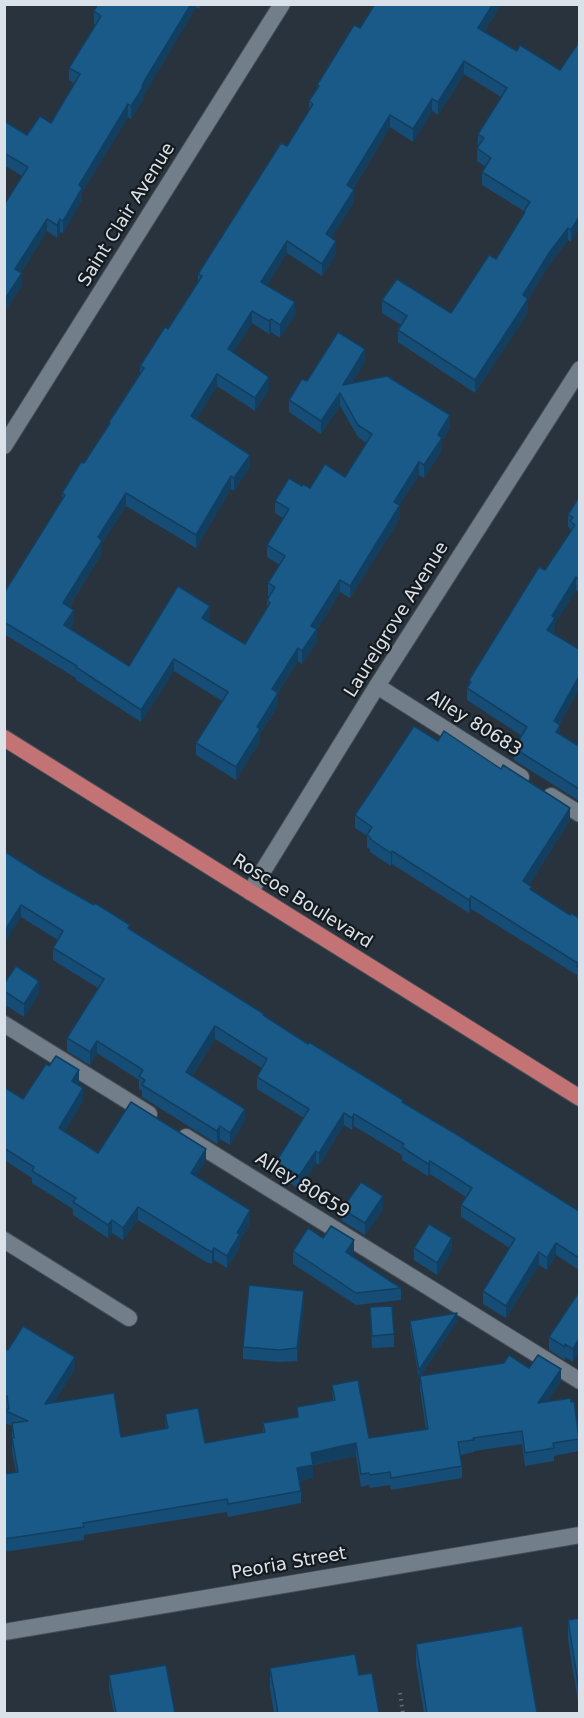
<!DOCTYPE html>
<style>
body{margin:0}
#map{position:relative;width:584px;height:1718px;overflow:hidden;background:#28333d;font-family:"DejaVu Sans",sans-serif}
canvas{display:block}
.frame{position:absolute;inset:0;border:6px solid #dae1e8;pointer-events:none}
</style>
<div id="map">
<canvas width="584" height="1718"></canvas>
<div class="frame"></div>
</div>
<script>
const ctx = document.querySelector('canvas').getContext('2d');
ctx.lineJoin = 'round';
const toPath = rows => new Path2D(rows.map(r => 'M' + r).join(''));
function strokePath(path, color, width, dash) { ctx.strokeStyle = color; ctx.lineWidth = width; ctx.lineCap = dash ? 'butt' : 'round'; ctx.setLineDash(dash || []); ctx.stroke(path); }
function fillPath(path, color) { ctx.fillStyle = color; ctx.fill(path, 'evenodd'); }
function write(font, color, halo, rows, align = 'center') {
  ctx.font = font + ' "DejaVu Sans",sans-serif'; ctx.lineWidth = 4.5; ctx.setLineDash([]); ctx.textBaseline = 'middle'; ctx.strokeStyle = halo; ctx.fillStyle = color; for (const [text, x, y, turn = 0] of rows) {
    ctx.save(); ctx.translate(x, y); ctx.rotate((+turn || 0) * Math.PI / 180); ctx.textAlign = isNaN(turn) ? turn : align; if (halo) ctx.strokeText(text, 0, 0); ctx.fillText(text, 0, 0); ctx.restore();
  }
}
const path = toPath([
 [400,1693,403,1714]
]);
const service = toPath([
 [377,686,521,777],
 [551,796,580,814],
 [4,1024,149,1114],
 [186,1137,580,1381]
]);
const minor = toPath([
 [4,446,282,4],
 [250,892,377,686,580,369],
 [4,1240,129,1318]
]);
const tertiary = toPath([
 [4,1632,580,1535]
]);
const primary = toPath([
 [4,738,580,1098]
]);
const wall = toPath([
 [98,4,201,4,199,9,196,7,145,93,143,96,143,100,131,119,128,117,82,192,82,200,63,233,60,232,57,238,47,231,21,272,22,285,4,313,22,176,4,165,4,121,27,135,51,123,75,84,69,80,69,68,96,25,94,24,94,11],
 [501,4,484,32,517,51,560,70,579,42,571,242,568,240,549,265,528,299,528,312,475,393,398,342,398,330,401,325,382,313,382,300,451,313,496,259,524,214,524,211,482,185,482,172,486,167,477,161,478,134,501,97,464,74,438,115,432,111,413,142,390,127,353,189,354,202,331,238,336,254,322,276,287,253,267,285,295,315,280,338,271,332,269,334,252,323,233,353,269,389,255,411,217,386,196,420,250,467,234,491,231,489,196,548,126,506,102,543,102,553,69,607,74,622,70,629,129,666,210,619,208,621,245,644,267,609,267,600,269,596,268,596,268,583,280,565,267,557,267,545,283,518,275,513,275,501,302,486,310,488,345,477,366,443,358,437,340,406,321,434,289,412,289,400,307,381,365,361,352,383,450,428,442,441,442,450,424,478,419,475,399,505,400,518,350,598,340,592,317,630,317,642,302,664,298,661,278,693,278,705,260,734,260,741,236,780,196,755,196,743,222,701,174,671,141,722,76,680,76,678,4,634,4,593,62,500,62,493,84,463,109,425,109,422,140,373,140,366,168,329,198,282,198,274,287,146,309,110,309,101,317,89,317,85,360,28],
 [579,497,579,592,576,590,555,623,555,630,553,633,579,649,579,691,578,690,559,725,560,734,579,746,579,801,514,760,514,748,522,736,467,700,467,688,469,686,469,680,545,570,570,533,570,528,568,527,568,515],
 [438,741,570,820,529,885,532,890,570,915,579,918,579,981,577,979,577,975,471,909,469,913,392,864,391,866,370,852,370,849,367,848,367,836,355,828,355,815],
 [4,851,130,930,264,1016,579,1211,579,1270,556,1255,547,1270,539,1265,506,1318,483,1304,483,1291,510,1248,461,1217,461,1205,466,1197,430,1174,428,1176,402,1160,402,1155,354,1126,352,1130,344,1125,319,1165,316,1163,299,1189,276,1174,276,1162,304,1118,257,1089,257,1077,262,1068,215,1039,192,1076,245,1121,230,1145,220,1139,217,1144,142,1097,142,1091,139,1089,139,1080,97,1053,90,1065,67,1051,67,1038,98,988,53,960,53,948,58,940,21,917],
 [4,984,39,993,24,1017,4,1004],
 [49,1066,79,1083,77,1085,83,1101,64,1132,98,1153,206,1161,196,1176,250,1223,240,1240,240,1247,227,1268,214,1260,212,1264,206,1262,138,1220,123,1240,112,1233,108,1238,73,1215,73,1209,32,1183,32,1178,4,1160,4,1087,23,1099],
 [342,1209,383,1209,365,1235,342,1221],
 [323,1238,354,1253,352,1256,401,1288,401,1300,356,1305,293,1264,293,1251],
 [414,1248,452,1251,437,1275,414,1260],
 [579,1292,573,1362,565,1357,565,1360,549,1350,549,1337],
 [304,1304,297,1361,279,1362,243,1359,243,1347],
 [370,1307,394,1334,394,1347,372,1348],
 [410,1321,457,1321,419,1378,410,1328],
 [4,1348,75,1369,54,1402,121,1437,166,1429,165,1414,205,1443,263,1433,263,1423,297,1417,297,1407,333,1401,332,1385,369,1438,426,1429,420,1389,420,1376,529,1368,561,1381,547,1402,571,1402,579,1439,579,1451,554,1456,554,1461,525,1466,522,1444,474,1451,474,1452,460,1455,462,1466,462,1478,391,1490,390,1485,370,1488,369,1485,361,1487,356,1456,313,1465,313,1478,299,1481,301,1491,301,1503,228,1517,227,1512,84,1535,84,1540,4,1552,4,1474,16,1472,12,1451,12,1426,4,1423,4,1410,7,1410,7,1409,4,1408],
 [579,1618,579,1708,568,1639,568,1620],
 [416,1644,537,1713,424,1713,416,1664],
 [270,1668,359,1675,379,1713,274,1713,270,1688],
 [109,1675,175,1713,114,1713,109,1687]
]);
const shadedWall = toPath([
 [191,4,196,4,196,7,145,93,143,96,143,100,131,119,131,106,145,80],
 [493,4,501,4,478,41,478,28],
 [464,61,464,74,438,115,438,102],
 [432,99,432,111,413,142,413,129],
 [128,104,128,117,82,192,82,200,63,233,63,221,79,185],
 [390,115,390,127,347,198,347,185],
 [354,190,354,202,326,247,326,234],
 [579,217,579,229,571,242,571,230],
 [47,219,47,231,15,281,15,269],
 [60,219,60,232,57,238,57,225],
 [568,228,568,240,549,265,528,299,528,312,475,393,475,380,523,295,549,253],
 [287,241,287,253,261,294,261,282],
 [336,241,336,254,322,276,322,264],
 [22,273,22,285,4,313,4,300],
 [295,302,295,315,280,338,280,325],
 [252,311,252,323,228,362,228,349],
 [271,319,271,332,269,334,269,321],
 [365,349,365,361,343,397,343,385],
 [217,374,217,386,191,428,191,416],
 [269,377,269,389,255,411,255,398],
 [340,393,340,406,321,434,321,421],
 [450,415,450,428,442,441,442,450,424,478,424,465,438,435],
 [250,455,250,467,234,491,234,478],
 [419,462,419,475,394,514,394,502],
 [231,476,231,489,196,548,196,535],
 [126,493,126,506,102,543,102,553,63,616,63,603,98,537],
 [400,505,400,518,350,598,350,586],
 [576,577,576,590,555,623,555,630,547,642,547,630,552,616],
 [340,580,340,592,317,630,317,642,302,664,302,651,311,626],
 [210,606,210,619,202,630,202,618],
 [74,610,74,622,64,638,64,625],
 [298,648,298,661,272,702,272,689],
 [174,659,174,671,141,722,141,710],
 [578,678,578,690,554,734,554,721],
 [278,693,278,705,260,734,260,741,236,780,236,767,257,727],
 [560,725,560,738,556,732],
 [570,808,570,820,523,894,523,881],
 [392,851,392,864,391,866,391,853],
 [471,896,471,909,469,913,469,900],
 [21,905,21,917,4,944,4,932],
 [39,981,39,993,24,1017,24,1004],
 [215,1026,215,1039,186,1085,186,1072],
 [97,1041,97,1053,90,1065,90,1052],
 [79,1070,79,1083,72,1094,72,1081],
 [83,1088,83,1101,59,1141,59,1128],
 [245,1109,245,1121,230,1145,230,1133],
 [344,1113,344,1125,319,1165,319,1153],
 [354,1114,354,1126,352,1130,352,1118],
 [220,1126,220,1139,217,1144,217,1131],
 [206,1149,206,1161,191,1185,191,1173],
 [316,1151,316,1163,299,1189,299,1176],
 [430,1161,430,1174,428,1176,428,1164],
 [383,1196,383,1209,365,1235,365,1223],
 [138,1207,138,1220,123,1240,123,1228],
 [250,1210,250,1223,240,1240,240,1247,227,1268,227,1256,237,1233],
 [112,1220,112,1233,108,1238,108,1225],
 [452,1238,452,1251,437,1275,437,1263],
 [354,1240,354,1253,346,1264,346,1252],
 [556,1243,556,1255,547,1270,547,1258],
 [214,1248,214,1260,212,1264,212,1252],
 [539,1252,539,1265,506,1318,506,1306],
 [304,1291,304,1304,297,1361,297,1348],
 [457,1313,457,1321,419,1378,419,1370],
 [579,1339,579,1352,573,1362,573,1349],
 [75,1357,75,1369,45,1416,45,1404],
 [561,1369,561,1381,538,1416,538,1403],
 [356,1443,356,1456,311,1465,311,1453],
 [313,1465,313,1478,297,1481,297,1468]
]);
const building = toPath([
 [98,4,191,4,145,80,142,86,143,87,131,106,128,104,79,185,82,188,63,221,60,219,57,225,47,219,15,269,22,273,4,300,4,205,28,167,4,153,4,121,27,135,40,116,51,123,80,74,69,68,101,16,94,11,98,4],
 [375,4,493,4,478,28,517,51,520,45,560,70,579,42,579,217,571,230,568,228,549,253,523,295,528,299,475,380,398,330,407,316,382,300,397,279,451,313,489,255,496,259,525,212,524,211,530,202,482,172,491,158,477,148,484,138,478,134,507,88,464,61,438,102,432,99,413,129,390,115,347,185,354,190,326,234,336,241,322,264,287,241,261,282,295,302,280,325,271,319,269,321,252,311,228,349,269,377,255,398,217,374,191,416,250,455,234,478,231,476,196,535,126,493,98,537,102,541,63,603,74,610,64,625,129,666,178,586,210,606,202,618,245,644,270,603,267,600,275,587,268,583,285,556,267,545,289,509,275,501,289,478,302,486,303,484,310,488,325,464,345,477,372,434,358,425,340,393,321,421,289,400,302,379,307,381,338,332,365,349,343,385,387,376,450,415,438,435,442,438,424,465,419,462,394,502,400,505,350,586,340,580,311,626,317,629,302,651,298,648,272,689,278,693,257,727,260,729,236,767,196,743,228,692,174,659,141,710,76,667,77,666,4,622,4,593,65,495,62,493,81,462,84,463,110,423,109,422,144,368,140,366,165,327,168,329,202,276,198,274,281,143,287,146,313,104,309,101,319,86,317,85,354,25,360,28,375,4],
 [579,497,579,580,576,577,552,616,555,618,547,630,579,649,579,679,578,678,554,721,560,725,556,732,579,746,579,789,514,748,527,727,467,688,471,682,469,680,539,567,545,570,575,525,570,521,573,517,568,515,579,497],
 [414,726,438,741,444,731,501,769,503,765,570,808,523,881,532,887,530,889,570,915,571,913,579,918,579,968,577,966,579,964,471,896,469,900,392,851,391,853,370,839,371,838,367,835,372,827,355,815,414,726],
 [4,851,43,876,94,905,95,903,130,925,128,928,264,1014,263,1015,308,1044,309,1042,403,1100,402,1102,456,1134,579,1211,579,1258,556,1243,547,1258,539,1252,506,1306,483,1291,515,1239,461,1205,472,1188,430,1161,428,1164,402,1147,404,1144,354,1114,352,1118,344,1113,319,1153,316,1151,299,1176,276,1162,309,1109,257,1077,267,1059,215,1026,186,1072,245,1109,230,1133,220,1126,217,1131,142,1085,145,1080,139,1076,143,1070,97,1041,90,1052,67,1038,104,979,53,948,63,931,21,905,4,932,4,851],
 [16,966,39,981,24,1004,4,991,4,984,16,966],
 [56,1056,79,1070,72,1081,83,1088,59,1128,98,1153,131,1102,206,1149,191,1173,250,1210,237,1233,240,1234,227,1256,214,1248,212,1252,206,1249,138,1207,123,1228,112,1220,108,1225,73,1202,76,1198,32,1171,34,1167,4,1148,4,1087,23,1099,46,1064,49,1066,56,1056],
 [361,1182,383,1196,365,1223,342,1209,361,1182],
 [429,1224,452,1238,437,1263,414,1248,429,1224],
 [331,1226,354,1240,346,1252,401,1288,356,1293,293,1251,308,1228,323,1238,331,1226],
 [249,1285,304,1291,297,1348,279,1350,243,1347,249,1285],
 [579,1292,579,1339,573,1349,565,1344,565,1347,549,1337,579,1292],
 [392,1306,394,1334,372,1336,370,1307,392,1306],
 [457,1313,419,1370,410,1321,457,1313],
 [23,1326,75,1357,45,1404,114,1393,121,1437,168,1428,165,1414,198,1408,205,1443,265,1432,263,1423,298,1417,297,1407,335,1400,332,1385,358,1380,369,1438,428,1429,420,1376,504,1363,509,1355,529,1368,538,1355,561,1369,538,1403,571,1398,571,1402,574,1401,579,1439,553,1443,554,1448,525,1453,522,1431,473,1438,474,1440,458,1442,462,1466,391,1478,390,1472,370,1475,369,1473,361,1474,356,1443,311,1453,313,1465,297,1468,301,1491,228,1504,227,1499,83,1523,84,1527,4,1539,4,1474,18,1472,12,1438,14,1438,12,1423,28,1421,4,1410,9,1409,7,1396,4,1395,4,1348,8,1350,23,1326],
 [579,1618,579,1689,568,1620,579,1618],
 [522,1626,537,1713,427,1713,416,1644,522,1626],
 [355,1654,359,1675,372,1673,379,1713,278,1713,270,1668,355,1654],
 [166,1665,175,1713,116,1713,109,1675,166,1665]
]);
const streetNames = [
 ["Saint Clair Avenue",127,215,-58],
 ["Laurelgrove Avenue",397,620,-58],
 ["Alley 80683",474,724,32],
 ["Roscoe Boulevard",302,902,32],
 ["Alley 80659",302,1186,32],
 ["Peoria Street",289,1564,-10]
];
strokePath(service, '#454e57', 18);
strokePath(minor, '#454e57', 18);
strokePath(tertiary, '#454e57', 18);
strokePath(primary, '#454e57', 18);
strokePath(path, '#626c75', 4, [1.5, 4.5]);
strokePath(service, '#727e8a', 16);
strokePath(minor, '#727e8a', 16);
strokePath(tertiary, '#727e8a', 16);
strokePath(primary, '#c47374', 16);
fillPath(wall, '#164d76');
fillPath(shadedWall, '#123f60');
fillPath(building, '#1a5a89');
strokePath(building, '#123f60', 1.5);
write('18px', '#dae1e8', '#151a1f', streetNames);
</script>
